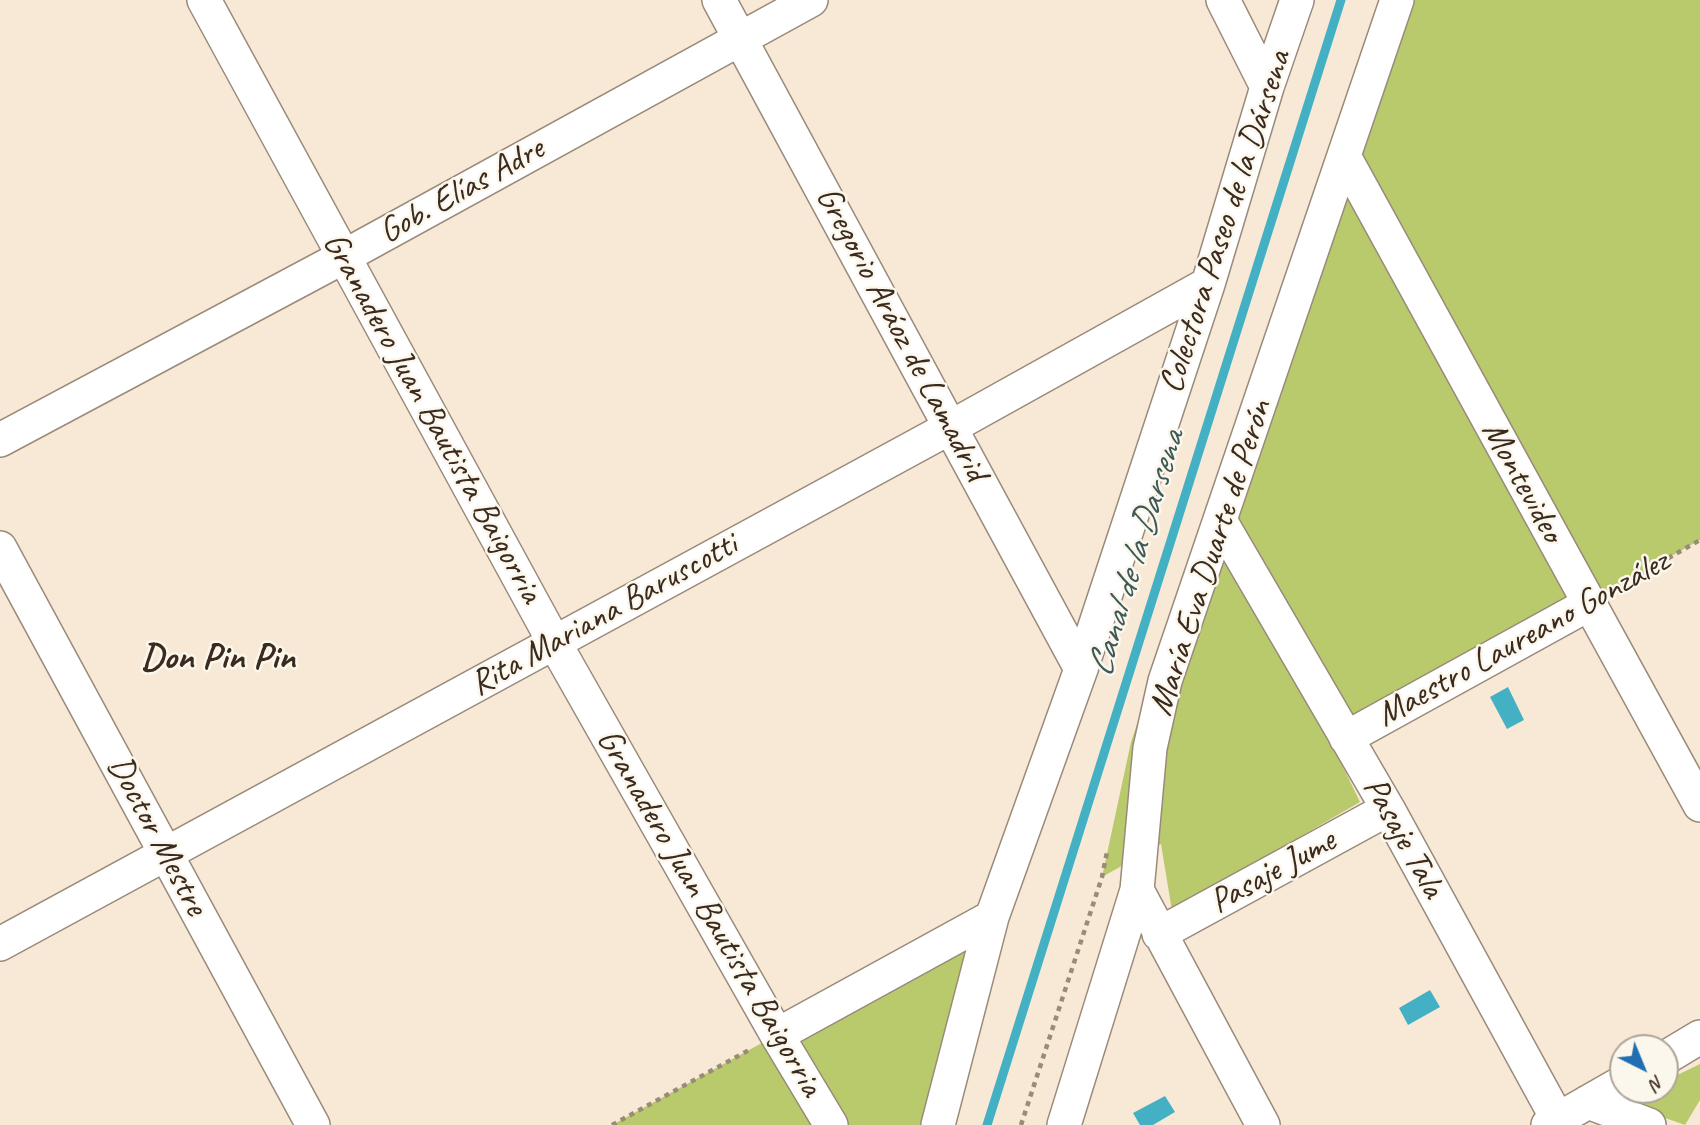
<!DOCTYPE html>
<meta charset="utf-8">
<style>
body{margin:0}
#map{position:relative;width:1700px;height:1125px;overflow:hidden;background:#f8e9d6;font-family:Caveat,sans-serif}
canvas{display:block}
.north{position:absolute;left:1609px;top:1034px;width:70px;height:70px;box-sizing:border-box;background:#fbf7ec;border:2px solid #aea59a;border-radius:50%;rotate:137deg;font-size:19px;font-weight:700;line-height:28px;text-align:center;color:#3b2a1e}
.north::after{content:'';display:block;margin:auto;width:24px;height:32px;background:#1f6fb2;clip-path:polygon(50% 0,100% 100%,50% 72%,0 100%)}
</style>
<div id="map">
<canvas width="1700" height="1125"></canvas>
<div class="north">N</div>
</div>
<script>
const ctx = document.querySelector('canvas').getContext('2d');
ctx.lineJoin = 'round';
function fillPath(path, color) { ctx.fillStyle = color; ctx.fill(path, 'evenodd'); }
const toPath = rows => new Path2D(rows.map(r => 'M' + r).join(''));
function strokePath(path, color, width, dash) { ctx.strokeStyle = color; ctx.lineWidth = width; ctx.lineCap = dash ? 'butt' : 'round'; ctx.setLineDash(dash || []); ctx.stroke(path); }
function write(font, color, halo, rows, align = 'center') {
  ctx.font = font + ' Caveat,sans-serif'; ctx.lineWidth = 5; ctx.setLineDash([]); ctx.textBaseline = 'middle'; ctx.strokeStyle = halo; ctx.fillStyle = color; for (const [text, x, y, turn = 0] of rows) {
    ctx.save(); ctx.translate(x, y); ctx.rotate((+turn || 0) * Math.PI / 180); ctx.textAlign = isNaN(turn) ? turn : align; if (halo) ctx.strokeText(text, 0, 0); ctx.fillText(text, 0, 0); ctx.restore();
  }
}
const green = toPath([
 [1379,0,1700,0,1700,540,1333,746,1360,802,1172,911,1161,844,1102,877,1131,742,1310,218],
 [992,917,938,1125,612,1125],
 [1700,1064,1700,1100,1685,1125,1623,1103,1649,1090,1665,1090,1665,1081]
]);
const water = toPath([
 [1508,687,1524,720,1507,729,1490,697],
 [1430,990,1440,1007,1408,1025,1399,1008],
 [1165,1096,1175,1112,1153,1125,1140,1125,1133,1113]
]);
const stream = toPath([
 [987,1125,1341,0]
]);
const path = toPath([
 [1616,588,1700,540],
 [612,1125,751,1049],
 [1021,1125,1102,877,1107,852]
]);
const minor = toPath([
 [204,0,554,642,777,1035,831,1125],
 [719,0,1081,669],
 [1223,0,1267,87],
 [1345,158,1700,805],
 [0,440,345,256,811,0],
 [1221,522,1388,809,1558,1120],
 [0,548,313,1125],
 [1346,738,1589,604],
 [1137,890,1263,1125],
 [1159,934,1388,809],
 [0,944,951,427,1208,284],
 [777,1035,992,917],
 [1665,1058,1700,1037],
 [1588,1102,1649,1125],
 [938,1125,992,917,1081,669,1208,284,1267,87,1297,0],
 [1064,1125,1137,890,1150,748,1165,681,1397,0],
 [1548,1125,1623,1082]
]);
const streetNames = [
 ["Gob. Elías Adre",462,191,-29],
 ["Colectora Paseo de la Dársena",1226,222,-72],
 ["Gregorio Aráoz de Lamadrid",901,334,62],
 ["Granadero Juan Bautista Baigorria",432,418,61],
 ["Montevideo",1522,482,61],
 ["María Eva Duarte de Perón",1211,558,-72],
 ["Rita Mariana Baruscotti",604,615,-29],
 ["Maestro Laureano González",1523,639,-29],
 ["Doctor Mestre",157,836,62],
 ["Pasaje Tala",1403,838,61],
 ["Pasaje Jume",1273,872,-29],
 ["Granadero Juan Bautista Baigorria",709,913,60]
];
const waterNames = [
 ["Canal de la Darsena",1137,554,-73]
];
const neighbourhoodNames = [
 ["Don Pin Pin",218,658]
];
fillPath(green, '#b9ca6c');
fillPath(water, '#44b0c3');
strokePath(stream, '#44b0c3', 9);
strokePath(minor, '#9a8a7a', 36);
strokePath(path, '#9a8a7a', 4.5, [5, 5]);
strokePath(minor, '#fff', 33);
write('35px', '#3b2a1e', '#fbf7ec', streetNames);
write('italic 37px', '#3e5958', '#fbf7ec', waterNames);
write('bold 37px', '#3b2a1e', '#fbf7ec', neighbourhoodNames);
</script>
